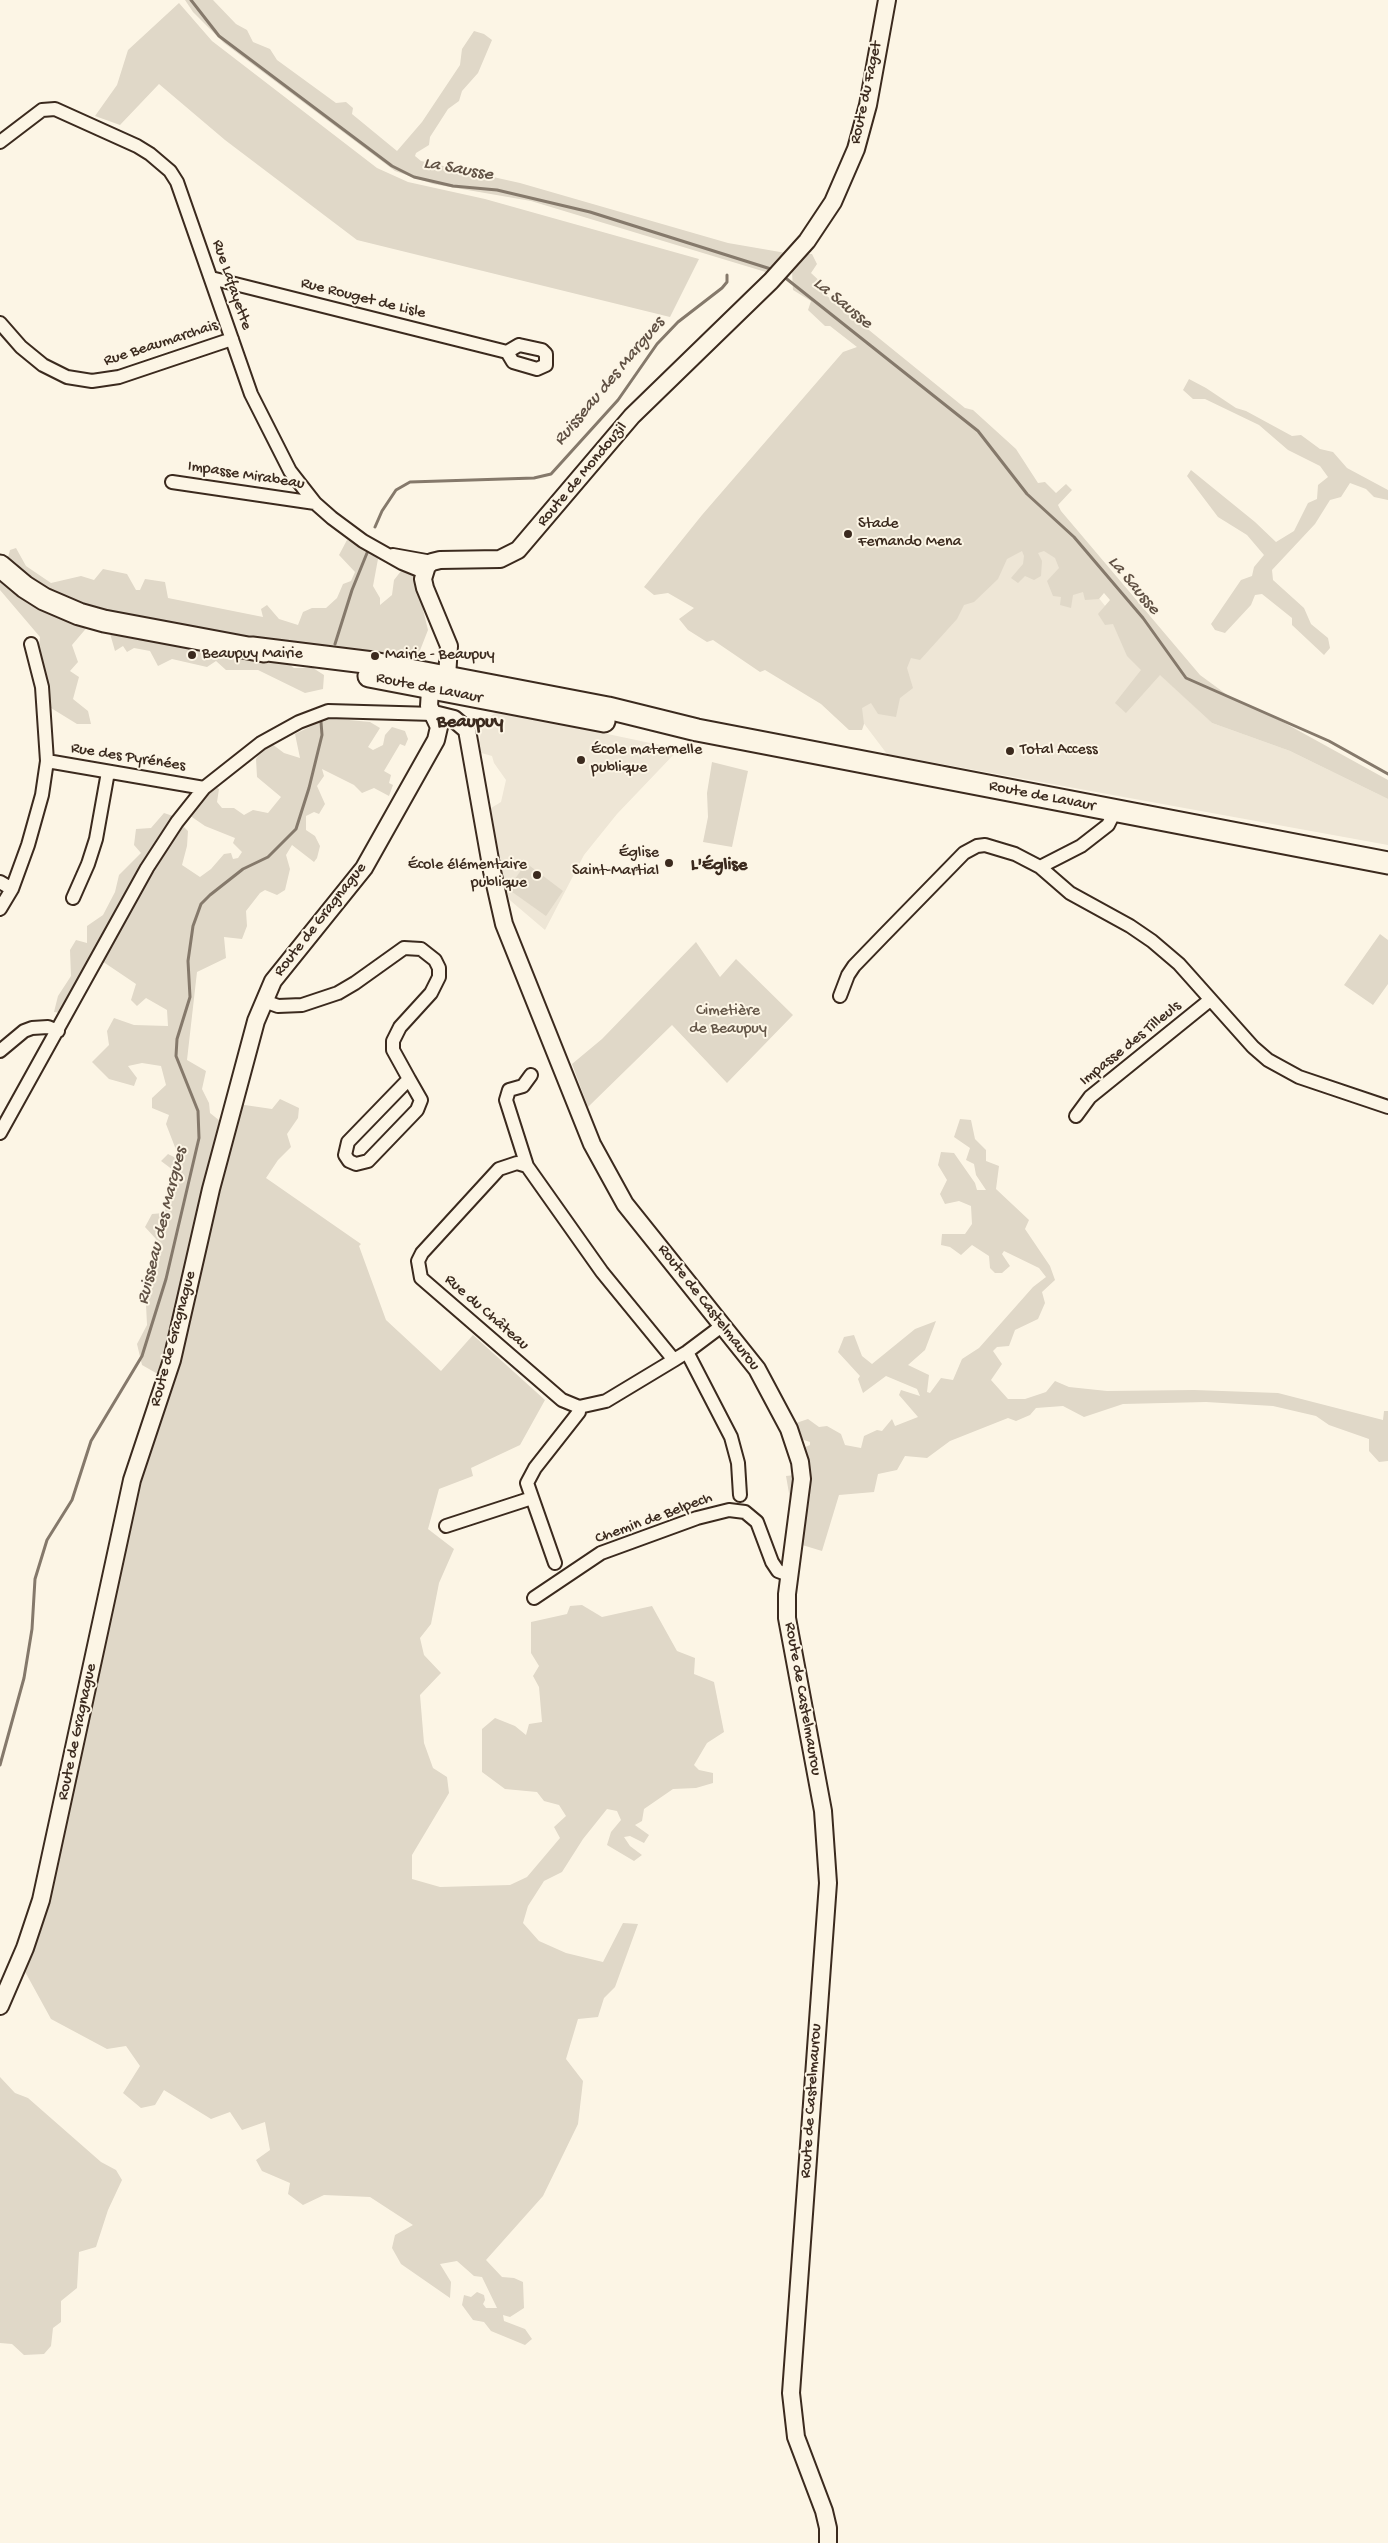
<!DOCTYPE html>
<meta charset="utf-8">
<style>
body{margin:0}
canvas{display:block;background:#fcf5e5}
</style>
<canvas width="1388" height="2543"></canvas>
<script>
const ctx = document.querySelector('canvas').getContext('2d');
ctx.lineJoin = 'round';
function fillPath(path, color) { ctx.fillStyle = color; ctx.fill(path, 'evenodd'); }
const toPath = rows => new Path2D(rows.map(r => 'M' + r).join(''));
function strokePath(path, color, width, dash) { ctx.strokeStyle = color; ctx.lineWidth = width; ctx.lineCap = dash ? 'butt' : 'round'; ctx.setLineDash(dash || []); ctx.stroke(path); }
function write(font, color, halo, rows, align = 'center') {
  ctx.font = font + ' "Gochi Hand",sans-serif'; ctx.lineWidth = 4; ctx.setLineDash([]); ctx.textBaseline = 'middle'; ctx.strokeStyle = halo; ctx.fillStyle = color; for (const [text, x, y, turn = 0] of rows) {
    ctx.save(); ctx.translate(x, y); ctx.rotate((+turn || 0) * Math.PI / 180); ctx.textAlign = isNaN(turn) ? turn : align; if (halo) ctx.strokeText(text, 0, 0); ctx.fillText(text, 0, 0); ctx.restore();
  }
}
const built = toPath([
 [1031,514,1160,674,1212,723,1290,751,1388,799,1388,845,887,754,850,705],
 [498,711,679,749,617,814,584,855,545,930,505,896,491,808,501,802,506,780,494,763,492,756,478,752,482,722]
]);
const green = toPath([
 [185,0,213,0,236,24,247,30,253,42,270,49,277,60,336,103,346,102,353,108,352,114,397,151,422,122,460,65,462,49,474,31,484,34,492,40,478,73,462,91,459,101,448,109,430,137,429,145,416,153,415,156,421,161,520,183,728,243,786,253,769,273,531,201,433,184,395,171,224,43,193,12],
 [179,3,212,41,377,168,408,182,485,199,699,259,670,317,357,240,225,140,159,84,120,125,95,116,117,85,128,50],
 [805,254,812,254,817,264,811,273,825,286,827,296,965,408,973,410,1016,449,1038,483,1045,482,1056,493,1066,484,1072,490,1058,505,1061,511,1200,675,1230,697,1281,721,1388,780,1388,799,1290,751,1212,723,1160,675,1126,713,1115,703,1141,670,1127,656,1113,624,1105,625,1098,614,1110,600,1104,593,1099,599,1085,600,1083,592,1073,595,1071,608,1060,605,1061,597,1053,596,1047,581,1059,568,1055,558,1044,551,1038,553,1042,561,1041,576,1034,580,1025,576,1018,583,1011,578,1023,564,1024,556,1022,551,1007,559,998,579,974,602,964,605,957,619,920,660,911,658,907,668,913,688,900,698,896,717,878,714,871,703,862,708,864,724,862,730,849,730,821,704,765,670,760,672,713,640,707,642,688,630,679,619,694,608,668,593,654,595,644,587,702,515,843,352,857,347,830,326,825,326,808,310,811,301,793,290,792,271],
 [1189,379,1206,388,1236,408,1246,411,1292,436,1301,435,1320,449,1333,452,1347,468,1388,490,1388,500,1374,497,1366,489,1350,483,1341,497,1330,500,1315,524,1272,570,1273,580,1304,608,1311,624,1328,638,1330,648,1324,655,1292,625,1292,618,1262,594,1255,595,1251,605,1225,633,1215,630,1211,624,1241,580,1252,576,1254,567,1264,555,1247,535,1218,517,1187,476,1191,470,1255,522,1276,542,1294,531,1308,503,1317,499,1318,485,1328,477,1320,466,1288,450,1259,425,1205,399,1193,399,1183,390],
 [347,540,359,544,378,559,373,586,380,598,380,605,392,595,394,580,401,571,411,572,415,577,428,630,419,653,424,664,346,654,334,645,324,652,304,649,290,642,271,645,282,659,294,668,313,668,324,675,323,689,305,693,258,670,226,670,216,661,207,667,172,659,158,666,150,651,134,648,127,652,123,646,115,651,109,630,89,625,72,645,78,662,70,671,79,677,73,699,88,711,91,724,77,724,51,708,37,662,40,637,0,590,0,564,7,561,10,550,16,548,26,566,51,583,81,576,94,580,103,569,127,574,136,590,140,590,145,579,165,582,168,598,263,617,261,609,267,605,279,619,298,625,303,612,312,608,326,608,337,598,343,584,351,581,355,572,339,555],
 [328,718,370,722,380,728,368,747,373,750,383,745,385,735,392,727,405,731,408,739,405,746,400,744,384,771,391,775,389,783,393,785,389,796,374,788,362,793,354,785,322,769,324,776,317,786,325,804,319,814,314,812,306,816,306,830,315,836,320,846,317,858,314,862,292,845,286,855,290,869,285,890,277,895,265,890,260,893,246,911,247,926,242,939,224,937,226,958,197,972,187,1060,206,1071,202,1089,209,1103,210,1113,220,1121,194,1224,166,1369,156,1373,142,1365,137,1344,147,1325,145,1283,156,1239,145,1227,152,1214,164,1213,177,1173,161,1161,168,1154,180,1160,166,1124,169,1115,152,1108,152,1098,166,1085,161,1066,142,1063,128,1066,137,1078,134,1086,109,1079,92,1062,109,1045,107,1031,114,1018,134,1025,168,1026,167,1010,146,998,137,1006,131,1000,136,984,96,957,64,1013,54,1012,58,996,71,976,70,950,76,940,87,943,87,926,103,915,115,892,119,875,141,853,134,845,136,829,151,828,164,813,173,816,188,831,187,846,182,865,200,877,211,869,224,854,231,853,233,859,238,858,242,852,233,843,235,838,205,826,189,815,212,784,219,789,217,802,222,808,234,808,244,815,253,810,268,813,281,797,257,777,256,759,268,741,284,753,300,758,295,734],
 [712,762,748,771,732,847,703,842,708,817,707,793],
 [526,863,563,891,546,916,508,889],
 [1380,934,1388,940,1388,984,1373,1005,1344,985],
 [696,942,720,977,736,959,793,1015,727,1083,672,1025,588,1107,572,1064,602,1039],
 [280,1099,299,1108,298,1118,287,1134,291,1147,278,1160,266,1178,361,1244,359,1246,386,1320,441,1371,473,1335,545,1400,520,1445,471,1468,473,1476,439,1489,428,1529,454,1549,439,1583,431,1624,420,1638,424,1655,441,1673,420,1695,424,1743,433,1768,447,1777,449,1793,412,1855,412,1879,440,1887,510,1885,527,1877,560,1838,554,1827,566,1816,559,1805,544,1801,537,1792,505,1789,482,1772,482,1729,495,1718,515,1726,526,1735,529,1724,542,1722,539,1687,533,1676,539,1666,531,1653,531,1622,567,1614,570,1606,582,1605,602,1617,652,1606,677,1651,695,1658,694,1674,714,1682,724,1732,707,1743,694,1765,699,1770,713,1773,713,1783,696,1788,673,1789,644,1809,642,1821,635,1825,649,1835,644,1843,630,1836,624,1837,630,1846,642,1855,634,1861,607,1845,611,1832,621,1820,617,1811,607,1809,583,1839,562,1872,544,1881,528,1906,523,1923,539,1941,566,1953,603,1962,623,1923,638,1924,615,1987,604,1998,598,2017,578,2019,566,2059,583,2081,578,2124,543,2196,486,2260,502,2277,514,2278,523,2282,524,2308,510,2317,503,2315,504,2321,525,2329,532,2339,525,2345,491,2331,484,2322,473,2320,462,2305,464,2295,471,2297,477,2292,484,2295,485,2300,483,2304,486,2308,497,2308,482,2277,474,2276,457,2261,440,2264,451,2282,450,2298,401,2264,392,2248,395,2235,413,2225,370,2197,324,2195,303,2205,288,2194,290,2183,262,2171,256,2160,270,2150,265,2122,242,2130,230,2112,211,2119,164,2090,155,2105,141,2108,123,2093,140,2066,126,2046,107,2049,51,2019,23,1968,72,1799,87,1718,137,1488,183,1352,187,1321,238,1104,272,1109],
 [960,1119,971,1120,975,1139,986,1150,986,1161,999,1166,996,1189,1029,1220,1025,1229,1050,1266,1055,1280,1042,1292,1045,1303,1038,1319,1015,1330,1009,1346,997,1347,993,1351,1002,1364,991,1380,1008,1399,1025,1399,1046,1392,1055,1381,1069,1387,1107,1391,1194,1390,1278,1393,1383,1420,1384,1411,1388,1411,1388,1461,1379,1462,1369,1451,1369,1439,1329,1425,1316,1416,1273,1406,1206,1402,1123,1404,1084,1417,1063,1406,1036,1408,1030,1415,1016,1421,1008,1418,950,1441,927,1458,905,1456,897,1470,878,1474,874,1492,839,1495,822,1551,799,1544,809,1500,790,1499,786,1476,804,1474,801,1449,810,1445,810,1442,801,1439,793,1424,808,1419,819,1427,827,1426,841,1434,845,1445,861,1448,864,1436,877,1430,882,1431,892,1419,895,1426,918,1417,899,1395,901,1390,920,1396,917,1389,886,1376,863,1393,858,1379,860,1376,838,1352,844,1337,854,1335,862,1356,872,1364,915,1329,936,1321,925,1350,908,1365,929,1375,927,1392,930,1393,941,1378,953,1380,962,1359,979,1348,1033,1287,1046,1277,1039,1268,1004,1251,1002,1254,1010,1266,1002,1273,995,1273,990,1268,989,1256,972,1245,961,1255,950,1247,941,1245,942,1234,965,1234,972,1224,971,1206,959,1201,945,1204,940,1194,947,1180,938,1165,941,1152,954,1153,975,1183,977,1190,986,1190,976,1175,974,1164,966,1160,970,1148,954,1137],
 [0,2077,15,2093,28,2098,101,2162,116,2170,122,2180,108,2210,96,2247,79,2252,77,2288,61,2301,61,2322,53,2328,51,2346,44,2354,24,2355,12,2344,0,2343]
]);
const stream = toPath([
 [191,0,219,36,392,166,414,177,453,186,497,190,590,212,774,270],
 [783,276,978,431,1027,494,1074,537,1143,618,1186,678,1329,741,1388,774],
 [375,527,382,511,396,490,410,482,534,478,551,474,618,400,657,344,678,322,722,288,727,282,727,275],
 [335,644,352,590,367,553],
 [0,1765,24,1678,32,1629,35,1579,47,1540,72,1500,91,1441,142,1356,166,1279,199,1138,198,1111,176,1056,177,1039,190,997,188,961,193,926,201,904,210,895,243,869,268,857,296,829,309,788,322,735,321,722]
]);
const minor = toPath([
 [0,142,42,110,55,109,137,146,150,154,170,171,177,182,251,394,290,471,315,503,332,518,363,541,402,563,424,572],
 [211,278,507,352],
 [0,323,21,347,43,365,67,377,92,381,119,377,232,339],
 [519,345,542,350,546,354,546,365,537,369,513,362,507,352,519,345],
 [172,482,315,503],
 [393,555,432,562],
 [47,761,204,788],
 [1040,867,1081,846,1108,825,1115,811],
 [0,882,12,889],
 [73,898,88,864,96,839,108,772],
 [0,909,12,889,28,845,42,795,47,761,42,687,31,644],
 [840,996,848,975,854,966,882,937,964,853,977,846,985,845,1015,854,1040,867,1070,893,1130,926,1152,941,1179,964,1253,1047,1268,1060,1299,1077,1388,1107],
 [264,1001,278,1006,302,1005,338,993,355,983,404,948,421,949,435,960,439,968,439,977,431,993,400,1027,393,1041,393,1050,409,1079,348,1142,345,1155,349,1161,356,1164,368,1161,417,1110,421,1100,409,1079],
 [0,1051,24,1031,32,1028,48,1027,58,1031],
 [1076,1116,1090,1097,1210,1000],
 [0,1133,147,868,177,822,204,788,261,743,299,722,328,711,434,714],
 [527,1166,506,1100,509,1090,523,1086,531,1075],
 [687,1352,731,1437,738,1463,740,1495],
 [674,1360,602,1272,527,1166,517,1163,499,1169,422,1253,418,1261,421,1278,562,1400,579,1407,606,1401,674,1360,687,1352,723,1325],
 [446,1526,532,1498],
 [555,1563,527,1483,535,1468,579,1412,579,1407],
 [534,1598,601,1553,697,1518,729,1510,745,1512,757,1522,772,1562,778,1571,789,1575]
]);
const tertiary = toPath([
 [447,677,449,646,425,588,423,579,427,566,432,562,440,560,500,559,518,550,632,416,771,281,807,241,833,202,856,149,868,105,887,0],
 [434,714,454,719,467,730,492,871,504,924,592,1144,625,1204,757,1369,789,1429,800,1462,802,1479,787,1594,787,1618,823,1811,828,1883,791,2393,796,2437,824,2511,828,2528,828,2543],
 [0,2006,25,1948,41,1900,132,1480,172,1360,211,1189,256,1021,273,981,364,868,436,740,439,727,429,706,430,690]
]);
const primary = toPath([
 [0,566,25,587,44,599,79,614,104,621,264,651],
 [252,648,373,663,608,708,697,730,1388,863],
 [369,676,604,721]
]);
const markers = [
 [848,534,5,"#3b2a1e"],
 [192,655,5,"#3b2a1e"],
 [375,656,5,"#3b2a1e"],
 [1010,751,5,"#3b2a1e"],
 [581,760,5,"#3b2a1e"],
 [669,863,5,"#3b2a1e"],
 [537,875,5,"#3b2a1e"]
];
const streetNames = [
 ["Route du Faget",867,93,-78],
 ["Rue Lafayette",231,285,71],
 ["Rue Rouget de Lisle",363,299,14],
 ["Rue Beaumarchais",161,344,-18],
 ["Route de Mondouzil",583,475,-50],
 ["Impasse Mirabeau",246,476,9],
 ["Route de Lavaur",429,689,11],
 ["Rue des Pyrénées",128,758,9],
 ["Route de Lavaur",1042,797,11],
 ["Route de Gragnague",321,920,-52],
 ["Impasse des Tilleuls",1131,1044,-39],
 ["Route de Castelmaurou",708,1308,52],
 ["Rue du Château",486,1313,41],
 ["Route de Gragnague",174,1339,-75],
 ["Chemin de Belpech",654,1519,-20],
 ["Route de Castelmaurou",802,1699,80],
 ["Route de Gragnague",78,1732,-78],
 ["Route de Castelmaurou",812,2101,-86]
];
const poiNames = [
 ["Stade",858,525],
 ["Fernando Mena",858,543],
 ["Beaupuy Mairie",202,655],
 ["Mairie - Beaupuy",385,656],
 ["École maternelle",591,751],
 ["publique",591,769],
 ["Total Access",1020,751],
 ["Église",659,854,"right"],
 ["Saint-Martial",659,872,"right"],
 ["École élémentaire",527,866,"right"],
 ["publique",527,884,"right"]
];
const parkNames = [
 ["Cimetière",728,1012],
 ["de Beaupuy",728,1030]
];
const waterNames = [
 ["La Sausse",458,170,10],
 ["La Sausse",842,304,39],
 ["Ruisseau des Margues",610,382,-50],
 ["La Sausse",1133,586,50],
 ["Ruisseau des Margues",163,1226,-76]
];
const neighbourhoodNames = [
 ["L'Église",719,866]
];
const quarterNames = [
 ["Beaupuy",470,723]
];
fillPath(built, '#eee6d6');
fillPath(green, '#e0d8c8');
strokePath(stream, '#85796b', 3);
strokePath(minor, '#3b2a1e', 16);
strokePath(tertiary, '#3b2a1e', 20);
strokePath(primary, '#3b2a1e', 25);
strokePath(minor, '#fcf5e5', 12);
strokePath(tertiary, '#fcf5e5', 16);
strokePath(primary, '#fcf5e5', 21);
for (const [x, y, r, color] of markers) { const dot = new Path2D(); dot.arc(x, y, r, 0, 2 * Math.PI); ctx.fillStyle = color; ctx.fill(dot); strokePath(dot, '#fcf5e5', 2); }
write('16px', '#3b2a1e', '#fcf5e5', streetNames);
write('16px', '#3b2a1e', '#fcf5e5', poiNames, 'left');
write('16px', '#645648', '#fcf5e5', parkNames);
write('italic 18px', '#605144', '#fcf5e5', waterNames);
write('bold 18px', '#3b2a1e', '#fcf5e5', neighbourhoodNames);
write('bold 19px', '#3b2a1e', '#fcf5e5', quarterNames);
</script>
